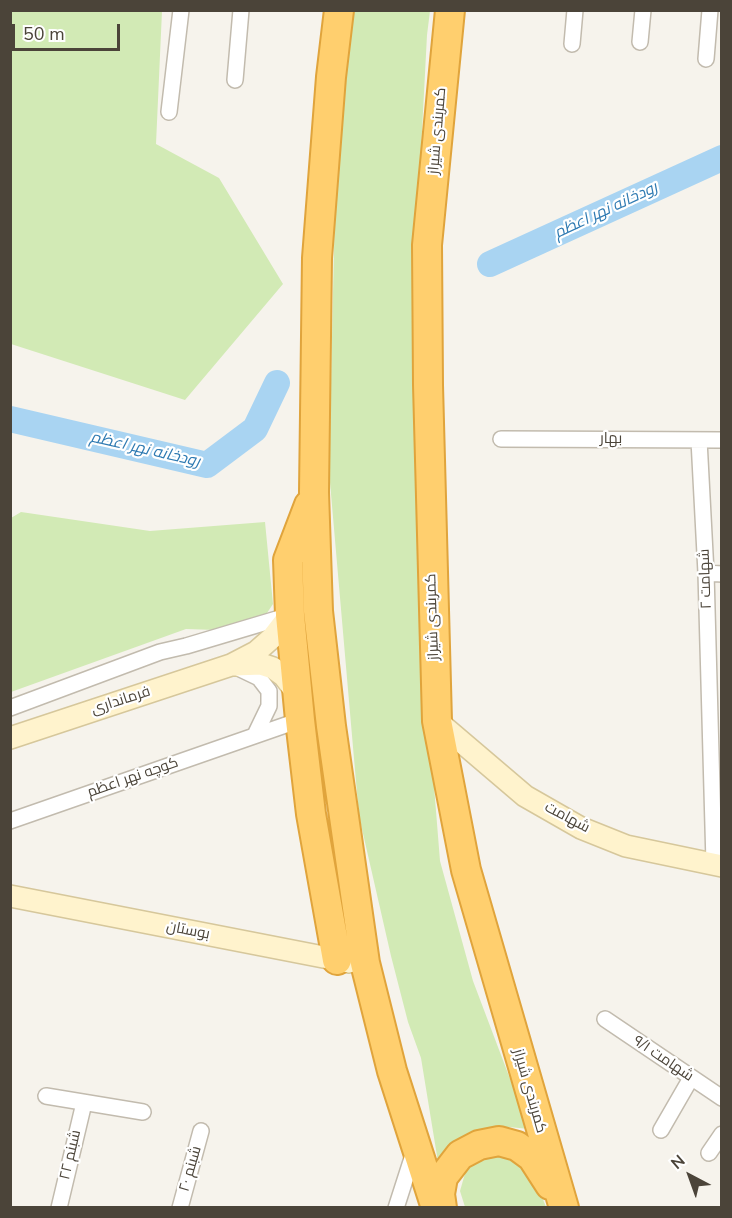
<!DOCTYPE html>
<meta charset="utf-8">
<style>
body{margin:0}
#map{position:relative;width:732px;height:1218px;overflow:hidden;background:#f6f3ec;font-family:"Nunito Sans",sans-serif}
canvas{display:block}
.frame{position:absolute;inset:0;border:12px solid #4b4439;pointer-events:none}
.north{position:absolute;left:660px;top:1146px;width:60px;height:60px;-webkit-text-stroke:4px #fff;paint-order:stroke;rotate:319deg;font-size:16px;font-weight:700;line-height:24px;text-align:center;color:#4b4439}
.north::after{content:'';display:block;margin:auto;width:21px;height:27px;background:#4b4439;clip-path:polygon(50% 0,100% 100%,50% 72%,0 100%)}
.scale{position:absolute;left:12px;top:24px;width:108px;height:27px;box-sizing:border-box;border:3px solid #4b4439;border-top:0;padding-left:8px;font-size:18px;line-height:21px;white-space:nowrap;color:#4b4439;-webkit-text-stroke:4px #fff;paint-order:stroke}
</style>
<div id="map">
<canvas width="732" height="1218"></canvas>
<div class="frame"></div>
<div class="north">N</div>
<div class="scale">50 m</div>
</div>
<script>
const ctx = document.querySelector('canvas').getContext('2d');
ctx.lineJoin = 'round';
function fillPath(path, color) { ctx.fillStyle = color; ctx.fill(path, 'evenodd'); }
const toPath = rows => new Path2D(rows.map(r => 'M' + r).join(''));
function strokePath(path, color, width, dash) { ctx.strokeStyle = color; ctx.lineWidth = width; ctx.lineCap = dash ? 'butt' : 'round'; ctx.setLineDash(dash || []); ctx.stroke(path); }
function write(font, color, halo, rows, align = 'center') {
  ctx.font = font + ' "Nunito Sans",Cairo,sans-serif'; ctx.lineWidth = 4.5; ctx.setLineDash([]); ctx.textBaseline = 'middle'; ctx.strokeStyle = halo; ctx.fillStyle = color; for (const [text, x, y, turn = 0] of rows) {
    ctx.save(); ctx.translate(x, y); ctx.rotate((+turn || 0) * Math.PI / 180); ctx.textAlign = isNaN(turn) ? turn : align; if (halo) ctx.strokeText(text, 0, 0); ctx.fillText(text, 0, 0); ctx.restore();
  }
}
const green = toPath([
 [11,10,162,11,156,144,219,178,283,284,185,400,11,344],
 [350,11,430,11,427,35,412,323,424,661,440,861,473,981,529,1129,509,1127,486,1130,438,1162,421,1058,408,1022,391,956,359,816,329,471,337,115],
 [21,512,150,531,265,522,273,604,265,616,216,630,186,629,11,692,11,518],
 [487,1151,506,1152,534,1177,546,1207,465,1207,460,1191,466,1170]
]);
const river = toPath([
 [490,264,722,158],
 [10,419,207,465,255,429,277,383]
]);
const street = toPath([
 [640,42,643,10],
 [572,44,575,10],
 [706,59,710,10],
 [235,80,241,10],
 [169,112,181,10],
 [501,439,722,440],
 [699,440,706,573,714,863],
 [706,573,722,574],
 [234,666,259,678,269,691,269,706,255,735],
 [10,708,160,652,186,646,290,615],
 [10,821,300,720],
 [605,1019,722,1098],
 [46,1096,143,1112],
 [661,1130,691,1078],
 [709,1153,722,1134],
 [59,1208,84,1103],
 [180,1208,201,1131],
 [396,1208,414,1152]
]);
const secondary = toPath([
 [235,665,261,664,273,668,284,676,297,693],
 [437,721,525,796,581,828,626,846,722,866],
 [10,738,231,665,256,652,273,637,290,615],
 [10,896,349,962]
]);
const highway = toPath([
 [339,10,331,77,317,258,314,492,318,611,331,726,365,963,392,1071,436,1208],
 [450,10,427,245,428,385,437,721,466,870,564,1208],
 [309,505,288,560,290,615,300,720,311,814,337,960],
 [442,1208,440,1194,443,1177,460,1155,479,1145,499,1141,517,1146,532,1157,550,1185]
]);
const streetNames = [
 ["کمربندی شیراز",438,131,-85],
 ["بهار",611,439],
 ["۲ شهامت",706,579,-92],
 ["کمربندی شیراز",433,617,-92],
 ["فرمانداری",121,701,-18],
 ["کوچه نهر اعظم",133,778,-19],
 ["شهامت",567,818,28],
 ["بوستان",188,931,11],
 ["۹/۱ شهامت",663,1059,34],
 ["کمربندی شیراز",529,1091,74],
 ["۲۲ شبنم",71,1155,-77],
 ["۲۰ شبنم",191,1169,-74]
];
const waterNames = [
 ["رودخانه نهر اعظم",606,211,-25],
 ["رودخانه نهر اعظم",145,450,13]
];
fillPath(green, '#d2eab5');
strokePath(river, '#a9d4f2', 26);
strokePath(street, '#c2bbae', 18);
strokePath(secondary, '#d6c79b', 24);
strokePath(highway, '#e0a43c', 32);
strokePath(street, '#fff', 15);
strokePath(secondary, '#fff3cd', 21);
strokePath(highway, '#ffcf6e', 28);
write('15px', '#4b4439', '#fff', streetNames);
write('italic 16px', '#2e7ab2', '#fff', waterNames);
</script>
